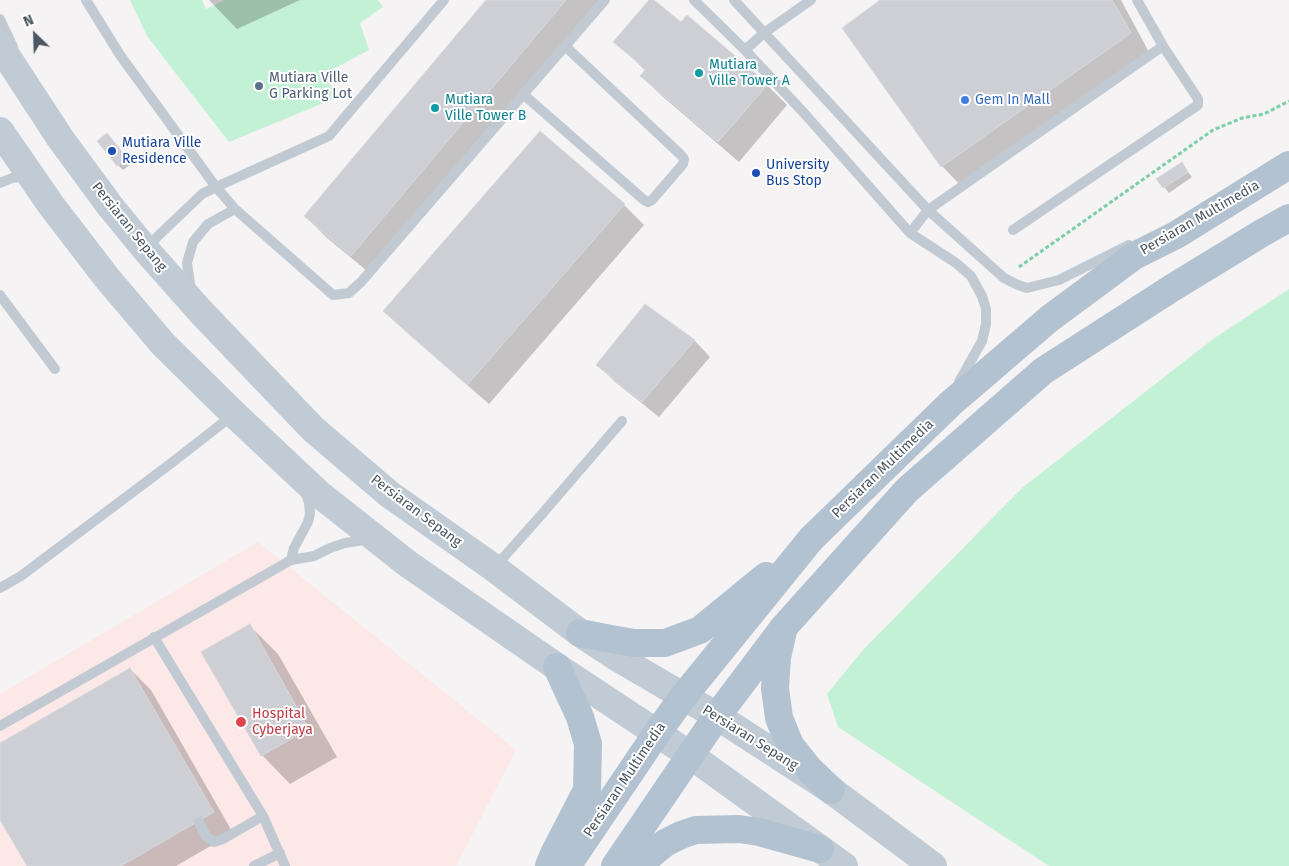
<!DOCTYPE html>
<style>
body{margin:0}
#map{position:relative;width:1289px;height:866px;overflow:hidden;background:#f5f3f3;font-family:"Fira Sans",sans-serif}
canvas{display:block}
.north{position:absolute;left:10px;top:10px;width:50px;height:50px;-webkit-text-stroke:4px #fff;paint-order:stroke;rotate:336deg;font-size:14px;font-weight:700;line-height:20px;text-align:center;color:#4a5661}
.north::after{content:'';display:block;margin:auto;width:18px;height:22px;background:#4a5661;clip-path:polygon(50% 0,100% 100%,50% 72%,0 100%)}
</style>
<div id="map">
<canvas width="1289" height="866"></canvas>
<div class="north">N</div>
</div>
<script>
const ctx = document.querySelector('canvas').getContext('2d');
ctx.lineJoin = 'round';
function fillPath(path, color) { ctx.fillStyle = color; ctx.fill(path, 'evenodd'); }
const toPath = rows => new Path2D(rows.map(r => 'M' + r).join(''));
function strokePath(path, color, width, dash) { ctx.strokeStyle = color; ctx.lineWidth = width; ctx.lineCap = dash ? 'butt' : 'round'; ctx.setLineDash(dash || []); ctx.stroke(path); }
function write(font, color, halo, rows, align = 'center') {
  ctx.font = font + ' "Fira Sans",sans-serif'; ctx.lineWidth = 4; ctx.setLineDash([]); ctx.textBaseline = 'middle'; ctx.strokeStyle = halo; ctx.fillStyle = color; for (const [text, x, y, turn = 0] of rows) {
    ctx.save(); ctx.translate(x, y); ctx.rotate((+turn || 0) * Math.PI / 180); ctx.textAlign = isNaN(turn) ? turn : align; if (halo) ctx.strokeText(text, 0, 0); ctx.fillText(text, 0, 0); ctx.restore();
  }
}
const medical = toPath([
 [258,542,516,750,456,866,0,866,0,694]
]);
const green = toPath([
 [130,0,202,0,206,9,225,0,378,0,383,7,360,23,369,50,324,74,338,97,229,142,147,36],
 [1289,289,1289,866,1049,866,838,727,827,694,863,650,1022,488,1213,339]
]);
const shadow = toPath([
 [209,0,300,0,237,29],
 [488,0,604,0,372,275,326,237,305,216],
 [651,0,681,24,767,85,787,105,739,162,662,96,641,76,646,71,615,42],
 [883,0,1121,0,1150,54,962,187,942,166],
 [112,140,131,164,123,170,118,165],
 [1181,164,1192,177,1169,193,1158,179],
 [624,205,644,225,489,404,405,331,384,311],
 [645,306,695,341,710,357,659,417,614,381,598,365],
 [250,626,278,654,337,757,290,784,262,755],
 [130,669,151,690,233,833,176,866,28,866,0,817,0,744]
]);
const building = toPath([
 [486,0,566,0,351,256,304,216,486,0],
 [649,0,654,0,681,22,687,15,768,84,718,142,640,76,646,69,613,42,649,0],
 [880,0,1112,0,1131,33,941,167,842,28,880,0],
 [540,131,625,204,467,385,383,311,540,131],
 [107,133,127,158,117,166,97,141,107,133],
 [1182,162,1188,172,1163,188,1156,179,1182,162],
 [645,304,695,340,642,402,596,365,645,304],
 [250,624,309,729,261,756,201,652,250,624],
 [130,668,214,812,121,866,27,866,0,820,0,743,130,668]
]);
const path = toPath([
 [1019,267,1213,130,1242,118,1264,114,1289,101]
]);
const lane = toPath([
 [86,0,120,55,216,187,235,209,333,295,349,293,361,282,605,0],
 [694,0,745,50,804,113,910,233,956,263,971,276,982,296,986,309,986,324,982,341,959,382],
 [734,0,928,210,1004,278,1018,285,1027,288,1059,280,1129,245],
 [0,19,13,47],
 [745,50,764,33,811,0],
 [523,94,644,200,648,202,652,200,683,164,684,159,681,155,565,46],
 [0,183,12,178,28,176],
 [1013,230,1198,105,1198,99,1163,46],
 [910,233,928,210,1163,46,1137,0],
 [147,249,157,237,202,194,216,187,329,136,444,0],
 [191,291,187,263,193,242,208,224,235,209],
 [0,295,55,369],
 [291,560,294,548,308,522,310,514,309,503,305,491],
 [495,567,542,514,622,421],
 [0,588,21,576,174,461,233,415],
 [154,637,263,816,285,866],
 [0,726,291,560,314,556,330,548,345,543,369,539],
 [199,822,206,836,214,842,223,839,263,816],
 [254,866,280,853]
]);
const secondary = toPath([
 [0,46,60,138,110,206,146,250,201,312,313,429,389,494,494,568,580,633,618,658,717,716,831,790,933,866],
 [0,131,51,205,107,278,163,344,234,414,319,494,408,564,557,667,690,755,844,866]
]);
const primary = toPath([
 [783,631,777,657,775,688,779,718,790,745,809,769,831,790],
 [580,633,611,639,634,643,665,643,700,630,766,576],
 [549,866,554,854,587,790,588,744,580,717,557,667],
 [567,866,657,733,683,697,811,539,950,404,1049,319,1134,256,1176,235,1289,165],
 [615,866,717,716,784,627,907,490,1043,371,1172,288,1262,233,1289,218],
 [637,866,665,843,681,835,696,830,739,829,759,832,820,849]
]);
const markers = [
 [699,73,5,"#0f9aa8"],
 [259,86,5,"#5c6f8a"],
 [965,100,5,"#3f7fe0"],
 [435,108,5,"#0f9aa8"],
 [112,151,5,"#1a4fb4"],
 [756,173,5,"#1a4fb4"],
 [241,722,6,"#e0444e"]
];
const cultureNames = [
 ["Mutiara",709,65],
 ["Ville Tower A",709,81],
 ["Mutiara",445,100],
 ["Ville Tower B",445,116]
];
const serviceNames = [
 ["Mutiara Ville",269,78],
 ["G Parking Lot",269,94]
];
const shopNames = [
 ["Gem In Mall",975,100]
];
const transitNames = [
 ["Mutiara Ville",122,143],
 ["Residence",122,159],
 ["University",766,165],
 ["Bus Stop",766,181]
];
const streetNames = [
 ["Persiaran Multimedia",1200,218,-30],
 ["Persiaran Sepang",129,227,51],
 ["Persiaran Multimedia",883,469,-44],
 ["Persiaran Sepang",416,511,37],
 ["Persiaran Sepang",750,738,32],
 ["Persiaran Multimedia",625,780,-56]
];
const healthNames = [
 ["Hospital",252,714],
 ["Cyberjaya",252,730]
];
fillPath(medical, '#fce8e6');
fillPath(green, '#c3f1d5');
fillPath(shadow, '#0003');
fillPath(building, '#cdcfd5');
strokePath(building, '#d7d9de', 1);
strokePath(path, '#7ad0a6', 3, [4, 2.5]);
strokePath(lane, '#c1cad2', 10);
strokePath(secondary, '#c1cbd6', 28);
strokePath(primary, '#b3c2d1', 28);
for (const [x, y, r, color] of markers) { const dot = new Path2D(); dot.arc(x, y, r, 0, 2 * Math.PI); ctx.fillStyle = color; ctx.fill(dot); strokePath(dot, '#fff', 2); }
write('14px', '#0d838f', '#fff', cultureNames, 'left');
write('14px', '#4e5e75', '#fff', serviceNames, 'left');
write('14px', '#366cbe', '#fff', shopNames, 'left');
write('14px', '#164399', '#fff', transitNames, 'left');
write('14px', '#4a5661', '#fff', streetNames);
write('14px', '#be3a42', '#fff', healthNames, 'left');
</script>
